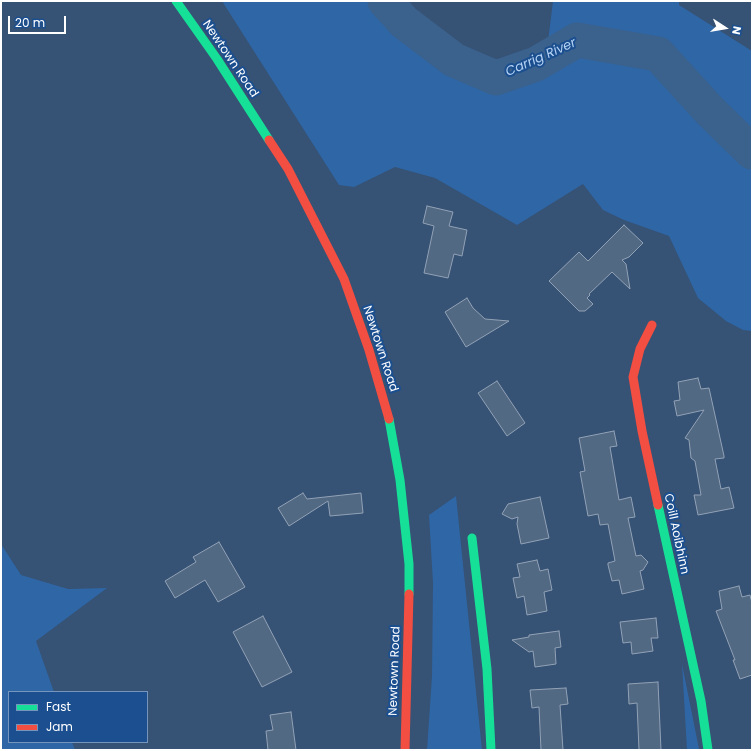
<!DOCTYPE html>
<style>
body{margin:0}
#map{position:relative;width:753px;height:751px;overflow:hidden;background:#365274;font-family:Poppins,sans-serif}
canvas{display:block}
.frame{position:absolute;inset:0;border:2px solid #fff;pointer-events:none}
.legend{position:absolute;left:8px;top:691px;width:140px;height:52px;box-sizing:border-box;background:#1b4f8f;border:1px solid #7695bc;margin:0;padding:5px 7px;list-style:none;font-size:12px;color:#fff}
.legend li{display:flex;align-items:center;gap:8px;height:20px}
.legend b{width:20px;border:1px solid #7695bc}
.north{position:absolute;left:705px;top:8px;width:40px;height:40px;-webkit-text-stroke:3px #1b4f8f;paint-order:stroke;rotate:102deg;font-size:11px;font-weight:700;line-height:16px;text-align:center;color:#fff}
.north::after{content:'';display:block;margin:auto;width:14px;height:18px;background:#fff;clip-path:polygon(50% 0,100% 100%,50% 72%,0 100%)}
.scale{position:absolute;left:8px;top:16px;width:58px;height:18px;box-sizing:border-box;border:2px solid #fff;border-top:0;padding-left:5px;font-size:12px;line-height:14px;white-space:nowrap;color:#fff;-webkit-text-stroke:3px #1b4f8f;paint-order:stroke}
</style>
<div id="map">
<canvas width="753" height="751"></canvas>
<div class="frame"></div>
<ul class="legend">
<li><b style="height:5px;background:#16e098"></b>Fast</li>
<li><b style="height:5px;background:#f24e42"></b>Jam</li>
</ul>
<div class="north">N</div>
<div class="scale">20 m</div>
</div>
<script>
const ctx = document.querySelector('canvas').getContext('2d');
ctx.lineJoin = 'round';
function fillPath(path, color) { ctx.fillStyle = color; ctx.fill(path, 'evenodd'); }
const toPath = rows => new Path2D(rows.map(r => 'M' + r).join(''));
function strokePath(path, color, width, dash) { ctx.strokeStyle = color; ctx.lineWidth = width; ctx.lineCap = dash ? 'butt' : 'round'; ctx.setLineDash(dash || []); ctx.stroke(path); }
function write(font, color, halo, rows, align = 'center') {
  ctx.font = font + ' Poppins,sans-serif'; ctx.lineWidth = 4; ctx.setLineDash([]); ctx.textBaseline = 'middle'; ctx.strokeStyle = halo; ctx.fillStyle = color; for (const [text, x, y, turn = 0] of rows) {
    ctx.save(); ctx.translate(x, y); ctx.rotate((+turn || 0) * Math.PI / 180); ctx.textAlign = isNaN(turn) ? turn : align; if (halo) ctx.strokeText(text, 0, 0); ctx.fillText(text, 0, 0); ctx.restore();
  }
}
const green = toPath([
 [222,1,385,1,395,12,424,37,496,78,531,65,546,58,553,1,679,1,679,5,752,51,752,331,743,330,726,321,698,298,669,236,624,220,603,210,583,184,517,225,435,178,395,167,354,187,339,185],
 [456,496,482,750,427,750,432,676,433,583,429,515],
 [1,544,21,575,68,589,107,588,36,641,54,692,9,692,9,742,72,742,75,750,1,750],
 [682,664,699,749,699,750,687,750]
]);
const river = toPath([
 [385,1,404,22,454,60,496,78,536,64,577,40,658,54,710,111,752,152]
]);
const building = toPath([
 [427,206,453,212,449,226,467,230,462,256,454,254,448,278,424,273,434,226,423,223,427,206],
 [624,225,643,243,629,257,622,260,626,264,630,289,612,272,589,294,590,295,587,298,593,304,585,311,579,311,549,281,579,252,588,261,624,225],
 [467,298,473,308,485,319,509,321,466,347,445,312,467,298],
 [698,378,701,389,709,388,724,456,724,458,715,459,721,489,729,487,734,508,698,515,694,495,701,495,695,461,691,458,689,440,685,438,704,410,677,416,674,401,680,400,678,382,698,378],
 [497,381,525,423,507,436,478,393,497,381],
 [614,431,617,446,610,447,619,500,631,497,635,517,628,518,636,556,641,555,648,562,643,570,640,571,644,589,622,594,619,580,612,581,608,565,608,563,615,561,608,524,600,525,598,514,588,516,580,472,585,471,579,438,614,431],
 [303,493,307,499,361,493,363,513,330,516,328,501,289,526,278,508,303,493],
 [540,497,549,538,521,544,517,524,518,517,512,519,502,514,508,504,540,497],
 [219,542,245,587,218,602,205,580,175,598,165,581,196,562,193,557,219,542],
 [537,560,540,571,548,569,552,590,544,592,547,611,527,615,524,596,517,598,513,578,520,577,517,564,537,560],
 [739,586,742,597,750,595,752,603,752,675,740,679,733,660,735,660,716,611,722,609,719,591,739,586],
 [263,616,292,672,262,687,233,632,263,616],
 [656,618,658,638,651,638,653,651,632,654,631,642,623,643,620,622,656,618],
 [559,631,561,647,555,648,556,664,535,667,533,651,529,652,512,640,529,637,529,635,559,631],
 [658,682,661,750,639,750,637,703,629,704,628,684,658,682],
 [566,688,568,704,560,705,563,750,541,750,539,707,532,708,530,690,566,688],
 [291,712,296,750,268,750,266,731,273,730,270,715,291,712]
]);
const fast = toPath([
 [176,1,217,59,269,140],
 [389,419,400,480,409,564,409,594],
 [658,505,701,701,708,750],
 [472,538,487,669,491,750]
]);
const jam = toPath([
 [269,140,288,169,344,279,369,350,389,419],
 [652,325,640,349,633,377,642,431,658,505],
 [405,750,409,594]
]);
const streetNames = [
 ["Newtown Road",230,59,56],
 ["Newtown Road",380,349,72],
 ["Coill Aoibhinn",676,534,78],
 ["Newtown Road",395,671,-88]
];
const waterNames = [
 ["Carrig River",541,58,-24]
];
fillPath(green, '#2f66a5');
strokePath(river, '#3b618d', 35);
fillPath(building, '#526984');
strokePath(building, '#92a2b6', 1);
strokePath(fast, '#16e098', 9);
strokePath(jam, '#f24e42', 9);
write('12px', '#fff', '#1b4f8f', streetNames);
write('italic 13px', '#b5d3f5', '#1b4f8f', waterNames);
</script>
